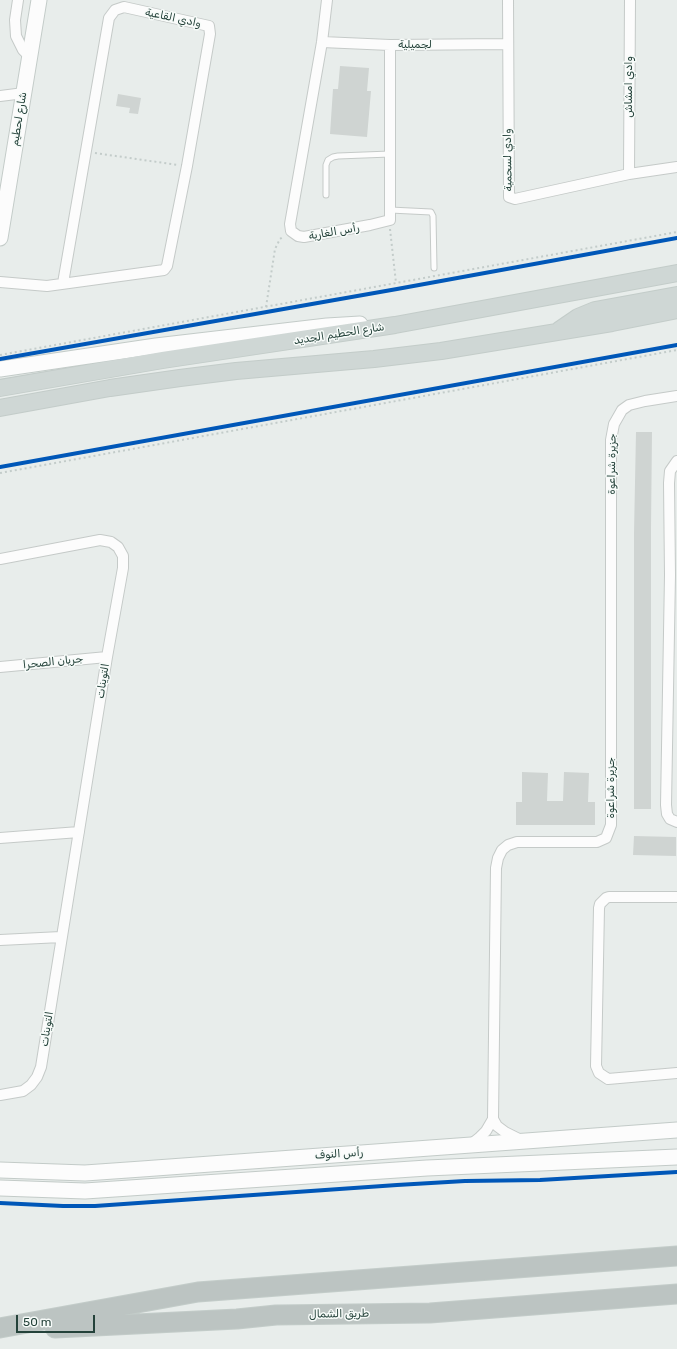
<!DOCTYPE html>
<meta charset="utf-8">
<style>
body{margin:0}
#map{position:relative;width:677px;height:1349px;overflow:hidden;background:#e8edeb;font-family:Rubik,sans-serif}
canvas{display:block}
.scale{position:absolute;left:16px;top:1315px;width:79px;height:18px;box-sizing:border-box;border:2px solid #24423a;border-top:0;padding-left:5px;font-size:12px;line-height:14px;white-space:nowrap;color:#24423a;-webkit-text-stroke:3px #f7fbf9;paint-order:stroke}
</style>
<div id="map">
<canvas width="677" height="1349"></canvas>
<div class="scale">50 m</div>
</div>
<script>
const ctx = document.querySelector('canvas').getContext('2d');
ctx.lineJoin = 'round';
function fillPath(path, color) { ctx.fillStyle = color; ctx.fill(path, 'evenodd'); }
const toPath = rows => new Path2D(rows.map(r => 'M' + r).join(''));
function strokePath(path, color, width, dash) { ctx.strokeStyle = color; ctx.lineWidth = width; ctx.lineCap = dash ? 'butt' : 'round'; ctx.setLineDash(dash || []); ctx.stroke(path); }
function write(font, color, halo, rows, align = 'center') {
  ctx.font = font + ' Rubik,"Noto Sans Arabic",sans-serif'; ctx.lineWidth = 3; ctx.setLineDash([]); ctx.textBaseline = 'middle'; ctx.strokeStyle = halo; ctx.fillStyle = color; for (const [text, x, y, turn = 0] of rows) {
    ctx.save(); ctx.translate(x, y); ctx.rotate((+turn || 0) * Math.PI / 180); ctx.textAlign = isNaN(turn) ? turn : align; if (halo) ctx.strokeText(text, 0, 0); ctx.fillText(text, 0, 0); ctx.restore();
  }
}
const building = toPath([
 [340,66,369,68,367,91,371,91,367,137,330,134,333,89,338,89],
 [118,94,141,98,138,114,129,113,130,108,116,106],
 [636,432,652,432,651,528,651,809,634,809,634,533],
 [522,772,548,773,547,801,563,801,564,772,589,773,588,802,595,802,595,825,516,825,516,802,522,802],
 [634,836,676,837,676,856,633,855]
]);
const path = toPath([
 [95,153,178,165],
 [390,229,396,283],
 [266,307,275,249,280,239,284,236],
 [0,355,677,232],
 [0,473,677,350]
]);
const lane = toPath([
 [326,195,326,165,328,160,333,157,338,156,390,154],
 [390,210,431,212,433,216,434,268]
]);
const street = toPath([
 [18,0,15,20,16,36,23,50,29,56],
 [327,0,322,42,290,224,291,231,298,236,304,237,370,225,390,220,390,45],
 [508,0,509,197,515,199,629,174,677,167],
 [322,42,390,45,508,44],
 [0,96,24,93],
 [629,174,630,0],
 [0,282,47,286,164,270,167,266,187,166,210,34,209,26,124,7,115,10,109,18,63,283],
 [677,461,670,471,669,483,670,575,666,805,667,814,670,819,677,822],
 [0,559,100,540,111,542,118,547,123,556,123,568,107,657,41,1067,37,1077,31,1085,23,1091,0,1095],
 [0,667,107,657],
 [0,838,79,832],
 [677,897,609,897,606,898,600,904,599,908,596,1066,599,1073,608,1079,677,1073],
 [0,940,61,937],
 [493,1119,497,1126,505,1132,523,1141],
 [470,1145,479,1138,486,1131,493,1119,496,868,498,858,502,850,508,845,517,842,597,842,606,838,611,825,611,440,614,424,622,410,629,405,645,401,677,396]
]);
const secondary = toPath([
 [0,238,39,0],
 [0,369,156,346,327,326,360,324],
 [0,1170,85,1173,142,1169,677,1130],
 [0,1188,85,1191,427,1168,677,1157]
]);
const primary = toPath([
 [559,330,578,317,595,310,677,295],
 [0,388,163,360,395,325,677,273],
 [0,408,110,388,180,378,236,371,374,359,441,351,612,323,677,310]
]);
const highway = toPath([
 [0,1328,198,1292,677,1256],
 [55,1328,237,1319,276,1315,430,1313,677,1294]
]);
const cycleway = toPath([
 [0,359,397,289,677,238],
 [0,467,677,345],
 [0,1203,63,1206,95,1206,397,1185,465,1181,540,1180,677,1172]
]);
const streetNames = [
 ["وادي القاعية",173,18,12],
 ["لجميلية",415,45],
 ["وادي امشاش",629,87,-90],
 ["شارع لحطيم",19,119,-81],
 ["وادي لسحمية",508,160,-91],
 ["رأس الغارية",334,232,-10],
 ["شارع الحطيم الجديد",339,334,-9],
 ["جزيرة شراعوة",612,464,-89],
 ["جريان الصحرا",53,662,-6],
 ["التوينات",103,681,-81],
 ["جزيرة شراعوة",611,788,-90],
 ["التوينات",47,1029,-81],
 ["رأس النوف",339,1154,-4],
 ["طريق الشمال",339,1314,-1]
];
fillPath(building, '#cfd4d2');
strokePath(lane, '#c5cac8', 7);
strokePath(street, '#c5cac8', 12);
strokePath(secondary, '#c3cbc8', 17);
strokePath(primary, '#c3ccc9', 18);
strokePath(highway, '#c3ccc9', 21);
strokePath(path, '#c3ccca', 2, [2, 3]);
strokePath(lane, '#fcfcfc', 5);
strokePath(street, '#fcfcfc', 10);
strokePath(secondary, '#fcfcfc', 15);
strokePath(primary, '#cfd7d5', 16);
strokePath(highway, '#bcc4c2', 19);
strokePath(cycleway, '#0057b8', 4);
write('11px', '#24423a', '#f7fbf9', streetNames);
</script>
